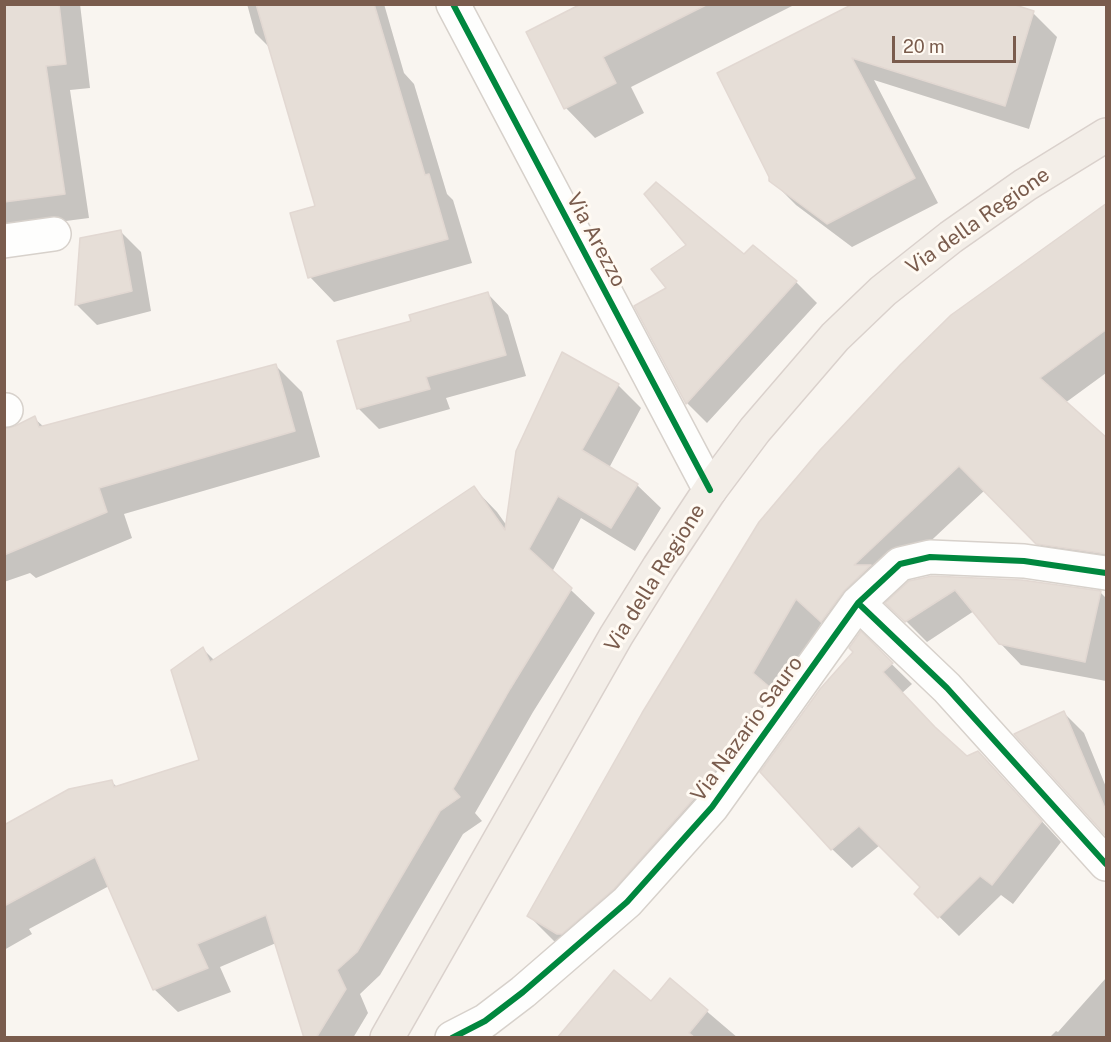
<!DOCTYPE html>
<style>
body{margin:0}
#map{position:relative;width:1111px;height:1042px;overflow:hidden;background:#f9f5f0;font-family:"Public Sans",sans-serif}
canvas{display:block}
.frame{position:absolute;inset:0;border:6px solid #7a5c4d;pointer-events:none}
.scale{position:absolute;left:892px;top:36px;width:124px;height:27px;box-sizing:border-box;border:3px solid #7a5c4d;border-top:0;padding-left:8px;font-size:18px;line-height:21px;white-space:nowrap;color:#7a5c4d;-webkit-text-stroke:4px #fffaf3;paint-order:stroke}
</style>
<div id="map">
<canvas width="1111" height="1042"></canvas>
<div class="frame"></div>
<div class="scale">20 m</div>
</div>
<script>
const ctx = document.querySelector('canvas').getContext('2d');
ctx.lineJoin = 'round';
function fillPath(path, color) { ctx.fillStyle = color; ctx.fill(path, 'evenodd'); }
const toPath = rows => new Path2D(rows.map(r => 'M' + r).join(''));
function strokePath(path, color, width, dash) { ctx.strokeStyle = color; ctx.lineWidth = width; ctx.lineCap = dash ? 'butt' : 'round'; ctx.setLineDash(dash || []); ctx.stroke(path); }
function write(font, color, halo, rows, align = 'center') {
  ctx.font = font + ' "Public Sans",sans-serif'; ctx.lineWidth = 6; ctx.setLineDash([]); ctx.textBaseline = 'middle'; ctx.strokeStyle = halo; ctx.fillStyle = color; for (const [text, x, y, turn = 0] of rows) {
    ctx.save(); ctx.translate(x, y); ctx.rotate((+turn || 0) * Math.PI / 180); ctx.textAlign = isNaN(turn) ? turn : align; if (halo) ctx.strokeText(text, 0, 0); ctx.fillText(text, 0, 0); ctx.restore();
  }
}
const shadow = toPath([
 [4,4,80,4,90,88,70,90,89,218,4,229],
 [247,4,384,4,404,73,414,84,447,194,453,200,472,263,334,302,310,277,317,207,271,49,255,33],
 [579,4,796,4,631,87,644,113,595,138,566,108],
 [856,4,1033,13,1057,37,1029,129,874,80,938,203,852,247,796,205,771,180],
 [1106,215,1106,373,1065,403,1104,438,1106,435,1106,575,1063,568,985,490,886,583,895,591,869,616,847,646,822,622,778,697,797,716,722,820,639,914,587,958,583,958,554,941,529,916],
 [120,231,141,252,151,311,97,325,76,304],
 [689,245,744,256,753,247,796,282,817,303,707,423,687,403,668,288],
 [488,294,508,315,526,376,446,398,450,409,379,429,358,408],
 [276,366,302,392,320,457,124,514,132,538,36,578,30,573,4,582,4,430,15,428,34,418,44,427],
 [618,385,641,408,609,468,637,485,661,508,635,551,581,518,552,572,595,613,533,712,475,813,482,821,463,834,380,975,360,994,368,1013,353,1038,305,1038,276,943,220,967,231,992,178,1012,154,989,109,886,29,929,32,934,4,950,4,827,112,782,117,787,201,761,203,649,215,661,474,488,497,512,507,526],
 [1022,581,1101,593,1106,598,1106,681,1021,665,1000,643,974,611,927,642,888,603,910,582],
 [861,634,912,684,902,693,942,736,967,758,978,752,1061,842,1013,904,1001,895,959,936,916,894,922,887,880,845,852,868,832,849,855,652],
 [1064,713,1084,733,1106,787,1106,834],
 [1106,978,1106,1038,1049,1038,1056,1031,1058,1032],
 [670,980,738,1038,561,1038,651,1003]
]);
const building = toPath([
 [4,4,59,4,66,64,46,66,65,194,4,202,4,4],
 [256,4,374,4,425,175,429,174,448,239,308,278,290,213,315,206,256,4],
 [581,4,708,4,603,57,616,83,564,109,526,32,581,4],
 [853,4,1012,4,1034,11,1005,106,852,58,915,178,827,224,769,181,769,177,717,73,853,4],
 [656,182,744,254,753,245,797,281,686,404,634,306,666,288,651,269,686,245,644,194,656,182],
 [1107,203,1107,329,1040,378,1107,438,1107,554,1036,544,959,466,854,565,871,565,844,591,821,622,796,599,753,673,773,690,697,795,614,889,562,934,557,934,527,916,642,713,759,522,820,450,900,365,951,315,1107,203],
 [121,230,132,291,75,305,80,238,121,230],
 [488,292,506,355,426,377,430,389,357,409,337,341,411,321,409,315,488,292],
 [562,352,619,384,582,450,638,484,611,528,558,496,529,549,572,588,510,689,453,789,460,797,440,811,357,952,337,970,346,989,316,1038,304,1038,266,915,197,944,208,968,153,990,95,857,4,906,4,825,69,789,112,780,114,787,199,760,171,670,203,647,210,662,474,486,505,530,516,451,562,352],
 [276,364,295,431,99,488,107,512,4,555,4,429,15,426,35,416,39,427,276,364],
 [932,576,1022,580,1101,591,1085,662,999,644,955,590,905,622,885,603,909,581,932,576],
 [861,631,893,663,883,672,935,727,967,756,978,751,1042,821,992,885,980,876,938,918,914,894,920,887,859,826,831,850,760,772,820,689,853,652,849,648,861,631],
 [1064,711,1107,813,1107,837,1014,734,1064,711],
 [614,970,651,1001,670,978,708,1010,689,1033,695,1038,557,1038,614,970]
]);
const minor = toPath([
 [453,4,710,490],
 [4,241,54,234],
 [4,410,6,410],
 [858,603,947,688,1106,864],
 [452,1038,485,1021,523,992,627,902,712,807,858,603,900,564,930,557,1024,561,1106,573]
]);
const major = toPath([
 [387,1038,616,636,659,567,710,490,755,430,835,337,883,291,951,237,1025,185,1106,135]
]);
const cycleway = toPath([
 [453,4,710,490],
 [858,603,947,688,1106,864],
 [452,1038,485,1021,523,992,627,902,712,807,858,603,900,564,930,557,1024,561,1106,573]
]);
const streetNames = [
 ["Via della Regione",978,221,-35],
 ["Via Arezzo",596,240,62],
 ["Via della Regione",655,578,-58],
 ["Via Nazario Sauro",747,729,-54]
];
fillPath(shadow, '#0003');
fillPath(building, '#e6ded7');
strokePath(building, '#e2d8d2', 1.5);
strokePath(minor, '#d7d1cb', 36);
strokePath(major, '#dad1cc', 36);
strokePath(minor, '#fefefd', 33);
strokePath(major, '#f3eee8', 33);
strokePath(cycleway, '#00873e', 6);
write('21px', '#7a5c4d', '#fffaf3', streetNames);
</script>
